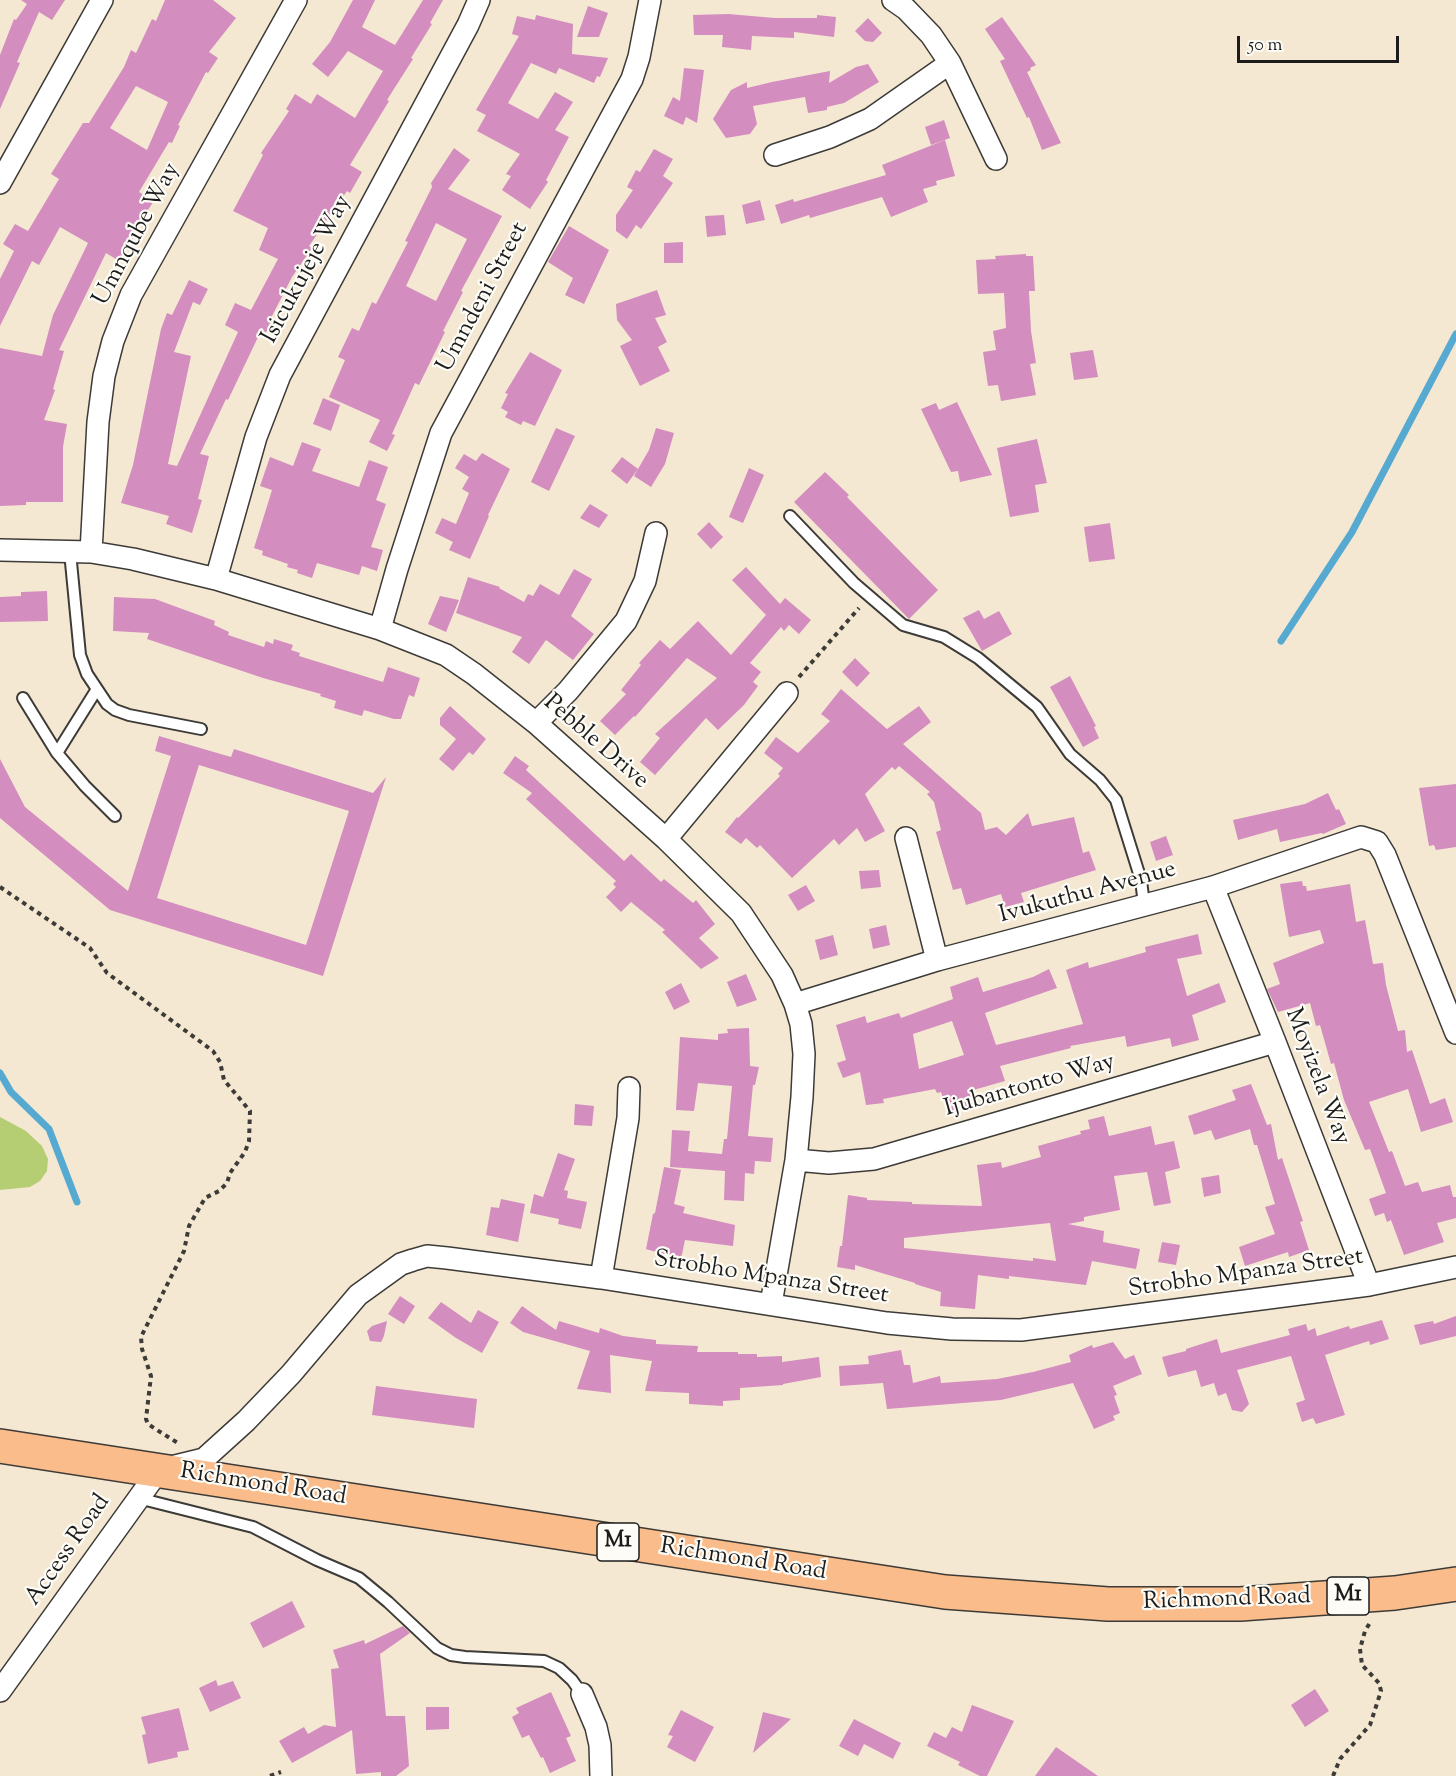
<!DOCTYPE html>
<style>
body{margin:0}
#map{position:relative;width:1456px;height:1776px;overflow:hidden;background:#f5e8d2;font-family:"Sorts Mill Goudy",serif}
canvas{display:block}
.scale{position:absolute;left:1237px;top:36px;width:162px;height:27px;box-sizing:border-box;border:3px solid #1c1c1c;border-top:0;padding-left:8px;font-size:18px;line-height:21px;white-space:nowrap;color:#1c1c1c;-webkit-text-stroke:4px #fdfcf7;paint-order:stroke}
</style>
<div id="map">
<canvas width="1456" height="1776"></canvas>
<div class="scale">50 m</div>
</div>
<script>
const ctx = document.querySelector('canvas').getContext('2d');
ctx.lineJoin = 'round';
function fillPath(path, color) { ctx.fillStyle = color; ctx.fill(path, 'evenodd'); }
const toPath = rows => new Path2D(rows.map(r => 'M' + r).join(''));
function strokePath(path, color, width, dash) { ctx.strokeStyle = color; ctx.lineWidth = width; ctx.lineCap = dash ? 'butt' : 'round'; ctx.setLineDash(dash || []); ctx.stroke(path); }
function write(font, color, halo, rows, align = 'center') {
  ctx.font = font + ' "Sorts Mill Goudy",serif'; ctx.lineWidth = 4.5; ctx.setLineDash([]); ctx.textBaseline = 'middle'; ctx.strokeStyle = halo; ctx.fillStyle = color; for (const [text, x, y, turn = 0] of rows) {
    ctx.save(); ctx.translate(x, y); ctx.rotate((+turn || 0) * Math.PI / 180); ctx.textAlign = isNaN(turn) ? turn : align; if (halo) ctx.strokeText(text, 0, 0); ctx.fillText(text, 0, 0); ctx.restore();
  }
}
const green = toPath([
 [0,1117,26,1131,42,1146,48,1159,47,1171,40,1181,30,1187,0,1190]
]);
const stream = toPath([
 [1281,641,1352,532,1456,334],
 [0,1073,11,1092,49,1129,77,1202]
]);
const building = toPath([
 [21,0,65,0,52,20,39,12,17,62,20,63,0,109,0,55,14,19,16,20,27,4],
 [165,0,213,0,236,18,209,52,218,58,208,73,206,72,178,125,180,126,172,143,169,142,139,192,154,201,131,235,134,237,119,261,106,253,59,350,64,351,53,389,55,390,44,420,67,424,63,447,63,502,26,502,26,505,0,506,0,348,42,356,53,315,88,243,60,227,39,265,32,261,0,326,0,279,14,251,3,244,15,224,28,231,59,179,51,174,83,123,89,123,124,67,131,50,136,53,152,19,156,21],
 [136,86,168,102,147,150,110,128],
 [353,0,375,0,362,27,395,45,423,0,443,0,430,23,432,24,411,58,413,59,387,100,389,101,350,165,362,172,350,193,347,191,309,246,312,248,292,277,271,318,272,319,265,335,260,333,228,400,226,399,200,454,209,456,198,499,202,500,192,533,166,524,169,516,121,503,133,465,161,329,167,313,172,315,189,280,208,289,200,305,193,302,174,352,191,356,168,464,177,466,238,332,225,325,235,303,251,310,278,259,259,250,268,228,233,211,263,155,261,153,289,111,286,109,295,94,311,104,317,94,355,118,383,71,348,51,328,77,312,64,330,42],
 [588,6,608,13,599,37,577,37],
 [728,14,775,18,817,18,817,15,836,17,834,37,794,32,794,38,752,36,751,50,722,47,723,35,694,35,693,15],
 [536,15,573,24,572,54,608,58,600,77,597,76,594,83,559,68,556,74,531,63,508,103,538,119,555,92,573,102,555,130,569,137,546,180,548,182,530,209,502,190,511,176,506,174,520,154,477,131,486,115,476,110,519,36,512,34,517,16,535,20],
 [1002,17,1036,65,1030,68,1031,70,1027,72,1061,143,1042,150,1029,117,1027,118,1000,61,1005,59,985,29],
 [868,18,882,33,873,42,865,41,855,31],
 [868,64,879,82,844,103,827,107,827,110,808,113,805,97,753,106,757,124,750,134,726,138,713,119,731,90,747,82,747,88,772,82,830,71,829,83,856,67],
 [684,68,704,70,697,123,686,117,683,125,664,116,673,97,680,101],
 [944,120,950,138,931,145,925,127],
 [945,140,955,176,936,181,937,185,923,189,928,202,891,217,882,197,810,218,809,215,781,224,775,205,793,199,794,202,886,175,882,165],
 [454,148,470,160,448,189,502,216,461,291,463,292,443,331,445,332,419,385,415,383,392,434,395,435,387,451,369,442,380,420,329,397,345,360,338,357,352,328,359,331,372,302,376,304,408,242,405,241,432,187,431,183],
 [436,223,467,239,436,301,406,286],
 [654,149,673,159,663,176,673,183,641,229,636,225,627,239,616,231,616,215,633,190,627,187,636,170,640,172],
 [760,200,765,220,746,224,742,205],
 [724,215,726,235,707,237,705,216],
 [569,226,609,250,584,304,565,295,573,278,548,262],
 [683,242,683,263,664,263,664,243],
 [1026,254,1026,256,1033,256,1035,291,1029,291,1031,331,1036,363,1030,364,1036,395,1001,401,998,385,988,386,983,352,996,350,993,331,1006,328,1004,293,978,294,976,260,996,259,995,256],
 [657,290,666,315,655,318,667,342,658,347,670,371,640,386,620,346,632,340,617,320,616,304],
 [1093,350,1098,377,1074,380,1070,353],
 [530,352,562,370,535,426,523,421,521,425,505,417,508,412,501,408,508,394,505,393],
 [323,398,340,405,331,431,313,424],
 [957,402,982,454,992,475,960,482,958,471,951,472,921,409,936,403,939,410],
 [556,428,575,436,549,491,531,482],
 [656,428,674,433,665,464,651,487,634,476,649,450],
 [1037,439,1047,483,1035,485,1039,512,1010,517,997,448],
 [302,442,321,449,312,471,359,487,369,460,388,467,376,500,386,504,371,547,383,550,377,571,362,566,359,575,317,563,312,578,297,573,298,570,287,567,288,564,262,555,263,551,254,548,272,490,260,486,270,457,293,466],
 [482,453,510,469,488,515,489,516,470,559,449,550,453,542,435,533,442,518,456,524,469,493,462,489,469,477,455,468,464,454,476,461],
 [622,457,638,469,627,484,611,471],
 [749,468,764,475,743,523,729,517],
 [825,472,849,495,847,497,938,590,909,619,794,502],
 [590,504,608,515,599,528,580,518],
 [709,522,723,537,711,549,697,534],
 [1110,523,1115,559,1089,562,1084,527],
 [746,567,780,604,785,598,811,620,799,634,789,625,784,631,781,627,750,663,761,672,753,682,758,686,744,705,718,730,706,718,655,775,640,762,660,738,655,734,717,678,687,658,635,717,634,716,615,735,600,721,626,694,621,690,641,665,639,663,660,640,670,649,698,621,731,655,766,615,732,580],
 [574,569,592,579,571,616,594,634,573,660,546,640,529,664,512,652,522,637,456,613,468,577,500,587,499,588,524,602,528,594,533,596,540,584,559,595],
 [47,591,48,621,0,622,0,597,21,596,21,592],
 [440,596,459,600,446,632,428,624],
 [114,597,155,599,215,621,214,625,229,632,228,635,264,647,266,641,273,644,274,639,293,645,291,650,300,653,299,656,383,682,388,667,420,678,414,697,409,695,401,719,394,719,364,710,362,716,334,708,336,701,320,696,321,694,263,678,147,639,149,633,113,631],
 [979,610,984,619,999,611,1012,634,982,651,963,618],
 [855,658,870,673,857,687,842,672],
 [1070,676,1096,726,1094,727,1099,738,1083,747,1050,687],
 [841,689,887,729,919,706,931,722,903,744,981,813,985,830,997,827,1006,835,1028,813,1032,826,1074,817,1083,853,1089,851,1096,870,1021,893,1024,902,1005,907,1001,894,966,905,961,888,953,890,936,832,941,830,934,802,927,794,930,792,899,766,895,770,892,767,865,794,885,831,865,842,857,828,839,845,834,839,792,878,760,845,757,848,746,838,741,844,725,832,737,817,738,818,780,776,778,774,783,768,764,753,776,737,798,753,830,721,821,714],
 [450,706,486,739,473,755,469,752,453,771,439,759,456,739,440,725,440,718],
 [159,736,231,757,234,749,373,793,386,777,323,976,110,910,0,818,0,759,25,807,128,891,171,756,155,751],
 [199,765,349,811,306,945,157,898],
 [515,756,529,766,526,770,624,861,631,854,661,882,664,879,693,903,696,900,715,924,699,938,719,958,701,969,662,932,665,930,631,902,621,912,606,897,616,887,613,884,616,881,526,799,532,793,503,773],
 [1456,784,1456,847,1436,850,1434,845,1429,846,1419,788],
 [1328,793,1336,810,1339,809,1346,824,1323,834,1322,833,1280,842,1277,829,1238,840,1233,820,1305,804],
 [1166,836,1173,855,1156,861,1150,842],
 [879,870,881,887,861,889,859,871],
 [1302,881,1303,886,1306,886,1307,891,1350,884,1356,922,1365,920,1373,964,1383,963,1386,985,1398,1031,1405,1030,1407,1052,1412,1050,1430,1104,1445,1098,1453,1122,1421,1132,1408,1089,1369,1102,1389,1152,1392,1151,1405,1186,1418,1182,1422,1192,1450,1185,1453,1197,1456,1197,1456,1218,1437,1223,1444,1242,1404,1255,1391,1220,1387,1222,1384,1213,1375,1216,1369,1199,1386,1193,1370,1149,1365,1150,1344,1100,1334,1063,1331,1064,1320,1025,1316,1026,1310,1003,1278,1012,1267,989,1280,984,1273,963,1324,943,1320,930,1289,937,1280,884],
 [806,885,815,901,798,911,788,895],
 [886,925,890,945,873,949,869,929],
 [1198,934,1202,954,1177,959,1187,996,1219,983,1226,1002,1192,1015,1199,1040,1172,1047,1170,1038,1127,1047,1125,1036,1070,1046,1071,1048,1000,1066,1005,1081,970,1091,975,1105,948,1113,941,1092,937,1093,935,1089,883,1099,884,1103,866,1105,860,1072,843,1078,837,1063,846,1060,836,1025,865,1016,867,1023,899,1013,901,1018,953,999,950,987,978,977,983,992,1033,977,1049,969,1057,988,985,1013,996,1045,1083,1024,1066,970,1088,962,1089,968,1146,952,1145,947],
 [952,1021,964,1055,919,1069,913,1034],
 [833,935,838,955,820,960,815,940],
 [746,974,757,1000,737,1007,727,982],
 [681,983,690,1002,674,1010,665,992],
 [749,1028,750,1066,759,1067,755,1085,753,1085,748,1136,773,1138,771,1162,755,1161,754,1174,745,1173,744,1201,724,1200,725,1171,670,1167,672,1130,690,1131,688,1151,722,1154,724,1139,727,1139,732,1086,698,1083,694,1111,676,1110,680,1037,718,1040,718,1034,728,1033,727,1029],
 [1251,1084,1267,1125,1271,1124,1278,1160,1282,1158,1303,1221,1300,1222,1309,1250,1289,1257,1288,1252,1245,1266,1239,1247,1275,1234,1265,1207,1275,1204,1257,1145,1254,1145,1250,1129,1215,1140,1211,1130,1194,1135,1188,1116,1236,1100,1232,1090],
 [575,1104,594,1106,592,1126,574,1125],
 [1104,1116,1109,1136,1151,1126,1155,1145,1174,1141,1180,1168,1165,1172,1171,1203,1154,1206,1147,1172,1114,1176,1120,1210,1084,1217,1084,1221,1068,1224,1104,1231,1103,1242,1140,1249,1136,1269,1092,1261,1086,1285,1009,1276,1009,1279,978,1275,975,1309,940,1306,941,1292,915,1284,915,1283,855,1265,855,1270,837,1267,840,1246,842,1246,848,1195,867,1198,867,1200,912,1202,912,1204,982,1206,977,1165,1001,1162,1002,1168,1041,1157,1038,1146,1081,1134,1080,1131,1090,1129,1088,1120],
 [1050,1223,1056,1261,1033,1258,1033,1261,904,1248,904,1238],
 [558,1153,575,1159,564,1190,568,1191,567,1198,587,1202,581,1229,558,1224,559,1219,530,1213,534,1194,543,1197],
 [664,1167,681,1170,674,1204,685,1207,683,1213,735,1225,733,1246,685,1240,681,1259,646,1249,653,1214,655,1213],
 [1219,1175,1221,1193,1204,1197,1201,1178],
 [501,1199,525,1204,518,1242,486,1235,491,1207,499,1208],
 [1162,1242,1180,1245,1176,1265,1158,1262],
 [400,1296,415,1306,404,1324,388,1314],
 [441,1302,471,1323,478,1310,499,1322,482,1353,456,1338,428,1318],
 [522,1306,556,1330,559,1321,599,1333,600,1328,623,1336,656,1340,656,1344,698,1346,697,1352,738,1352,738,1354,757,1354,757,1357,782,1356,782,1362,819,1357,821,1377,783,1384,783,1385,740,1388,740,1400,723,1401,723,1406,689,1404,689,1393,645,1391,652,1361,610,1355,611,1393,577,1389,590,1351,523,1332,510,1323],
 [1456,1316,1456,1336,1420,1345,1414,1325,1433,1321,1434,1324],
 [1382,1320,1389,1339,1370,1345,1369,1341,1325,1355,1345,1415,1316,1424,1313,1418,1302,1422,1296,1403,1305,1400,1291,1356,1237,1370,1249,1404,1242,1412,1232,1410,1226,1393,1218,1396,1214,1383,1201,1387,1196,1370,1168,1377,1162,1357,1186,1351,1186,1349,1217,1339,1221,1353,1290,1335,1288,1329,1306,1324,1308,1331,1315,1328,1317,1336,1349,1326,1350,1329],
 [387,1321,384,1336,381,1342,370,1341,367,1331,372,1326],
 [1113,1342,1125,1359,1134,1355,1142,1374,1113,1386,1117,1395,1114,1396,1120,1413,1113,1416,1115,1420,1094,1429,1073,1383,1001,1400,887,1409,883,1383,840,1386,839,1366,869,1364,868,1356,901,1350,904,1365,910,1365,913,1383,940,1376,941,1383,997,1379,1033,1372,1071,1362,1069,1355,1092,1345,1093,1348],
 [376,1386,477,1399,474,1428,372,1415],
 [292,1601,305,1627,263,1648,250,1623],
 [403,1626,410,1633,380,1654,386,1716,405,1716,409,1766,396,1776,381,1776,381,1772,356,1774,352,1730,292,1763,279,1741,304,1727,308,1734,324,1725,336,1727,331,1669,339,1668,333,1650,364,1640,365,1644],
 [216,1680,218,1686,233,1681,241,1698,210,1712,199,1688],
 [1315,1689,1329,1711,1305,1727,1291,1705],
 [551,1692,571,1736,566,1738,576,1761,550,1773,543,1757,541,1758,529,1735,522,1738,512,1717,519,1713,516,1708],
 [972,1705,1014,1721,987,1776,980,1776,958,1765,960,1762,927,1746,934,1732,946,1738,952,1727,962,1732],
 [426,1707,449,1707,449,1729,426,1730],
 [179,1708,189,1750,177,1752,178,1757,148,1764,142,1735,146,1734,141,1717],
 [681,1710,714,1727,695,1762,667,1747,673,1736,668,1735],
 [763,1712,791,1719,753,1753],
 [854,1719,901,1743,893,1759,864,1744,858,1756,839,1746],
 [1056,1747,1098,1776,1035,1776]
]);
const path = toPath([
 [799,677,859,608],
 [0,887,90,948,107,973,213,1051,220,1062,224,1080,250,1111,249,1141,245,1152,230,1173,227,1183,219,1191,205,1198,189,1226,184,1251,141,1337,142,1349,151,1376,146,1419,148,1424,157,1430,178,1443],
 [270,1776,281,1772],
 [1333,1776,1340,1759,1370,1725,1381,1691,1379,1683,1362,1665,1360,1649,1365,1631,1371,1621]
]);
const lane = toPath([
 [790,516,854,583,903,625,944,637,978,658,1037,707,1070,754,1100,780,1116,800,1141,880,1144,905],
 [70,552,80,655,87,674,107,704,115,710,129,715,201,729],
 [23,698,57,753,85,786,115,816],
 [57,753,97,689],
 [138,1498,253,1527,317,1560,359,1578,388,1602,437,1648,451,1655,465,1657,544,1661,559,1668,572,1680,582,1694]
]);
const street = toPath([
 [893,0,906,9,931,35,950,63,996,159],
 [775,155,830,137,870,119,950,63],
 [0,183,102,0],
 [0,550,91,552,133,559,216,579,380,629,446,655,474,674,536,723,666,839,741,913,782,975,795,1004,801,1024,804,1054,802,1097,796,1160,771,1304],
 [91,552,98,422,104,376,113,341,131,295,296,0],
 [216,579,256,437,280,375,468,25,479,0],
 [380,629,397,569,441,433,632,79,639,57,650,0],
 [536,723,568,691,626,621,645,581,656,533],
 [906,838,937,960],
 [666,839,787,693],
 [1213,887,1275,1042,1369,1285],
 [795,1004,937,960,1213,887,1361,837,1377,842,1385,855,1456,1033],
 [796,1160,829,1163,874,1159,1275,1042],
 [601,1278,628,1118,629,1088],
 [0,1691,159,1470,204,1459,246,1421,291,1374,358,1295,401,1264,413,1260,427,1256,447,1258,601,1278,887,1323,952,1329,1021,1330,1369,1285,1456,1267],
 [582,1694,596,1727,600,1745,601,1776]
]);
const highway = toPath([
 [0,1446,945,1592,1108,1604,1240,1604,1395,1593,1456,1584]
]);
const shields = [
 [618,1542,42],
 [1348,1596,42]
];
const shieldNames = [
 ["M1",618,1542],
 ["M1",1348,1596]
];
const streetNames = [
 ["Umnqube Way",138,235,-62],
 ["Isicukujeje Way",308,270,-62],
 ["Umndeni Street",484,298,-62],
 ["Pebble Drive",595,743,41],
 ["Ivukuthu Avenue",1088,894,-15],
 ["Moyizela Way",1316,1077,69],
 ["Ijubantonto Way",1030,1087,-16],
 ["Strobho Mpanza Street",1246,1275,-8],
 ["Strobho Mpanza Street",771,1279,9],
 ["Richmond Road",263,1486,9],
 ["Access Road",69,1551,-55],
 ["Richmond Road",743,1561,9],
 ["Richmond Road",1227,1601,-2]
];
fillPath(green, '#b5ce73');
strokePath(stream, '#56a9d1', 7);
fillPath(building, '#d38dbf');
strokePath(lane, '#3d3b37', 14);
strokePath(street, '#3d3b37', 24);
strokePath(highway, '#3d3b37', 36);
strokePath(path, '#3d3b37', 4, [4.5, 4.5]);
strokePath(lane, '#fff', 10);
strokePath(street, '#fff', 21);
strokePath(highway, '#f9bc8a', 33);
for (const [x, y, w] of shields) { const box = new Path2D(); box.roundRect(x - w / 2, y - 19, w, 38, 4.5); ctx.fillStyle = '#fdfcf7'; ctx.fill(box); strokePath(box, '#1c1c1c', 1.5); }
write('bold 22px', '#1c1c1c', null, shieldNames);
write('24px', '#1c1c1c', '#fdfcf7', streetNames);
</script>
